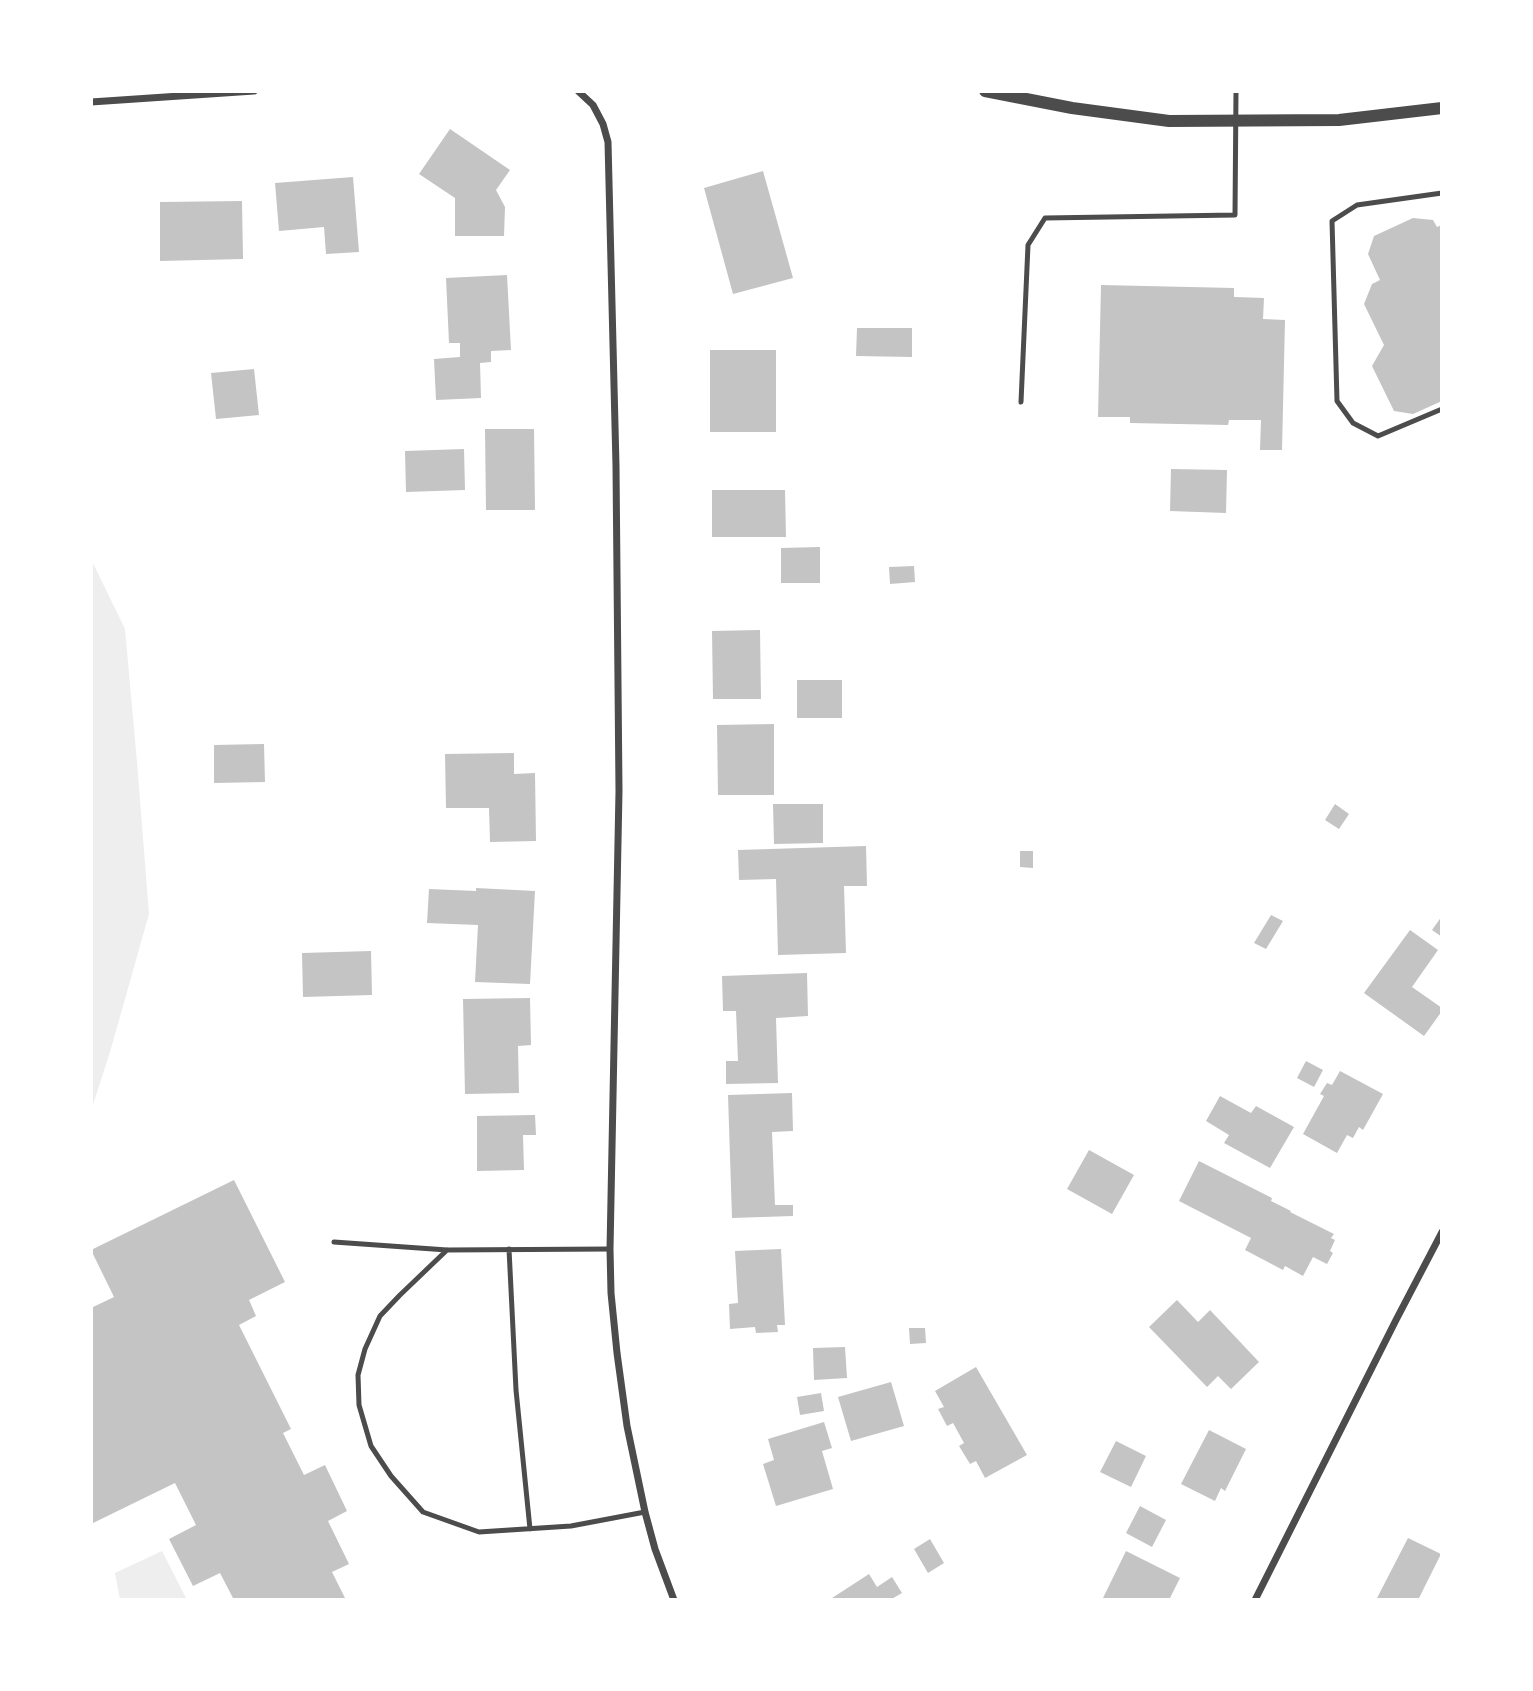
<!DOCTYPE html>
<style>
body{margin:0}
#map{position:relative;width:1533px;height:1691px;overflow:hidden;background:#fff;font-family:Helvetica,sans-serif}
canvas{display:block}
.frame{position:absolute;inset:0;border:93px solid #fff;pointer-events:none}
</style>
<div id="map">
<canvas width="1533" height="1691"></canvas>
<div class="frame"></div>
</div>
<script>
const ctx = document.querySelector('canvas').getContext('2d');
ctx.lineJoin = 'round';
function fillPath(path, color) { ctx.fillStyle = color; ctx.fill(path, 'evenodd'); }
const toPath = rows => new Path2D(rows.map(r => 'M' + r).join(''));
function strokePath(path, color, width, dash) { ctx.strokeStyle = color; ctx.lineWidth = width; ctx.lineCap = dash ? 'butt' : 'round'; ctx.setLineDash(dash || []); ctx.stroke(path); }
const green = toPath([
 [91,559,125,629,137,762,149,914,110,1052,91,1111],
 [162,1551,187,1600,120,1600,115,1573]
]);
const building = toPath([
 [450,129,510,170,496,190,505,207,504,236,455,236,455,198,419,174],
 [763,171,793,278,733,294,704,188],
 [353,177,359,252,326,254,324,227,279,231,275,183],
 [242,201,243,259,160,261,160,202],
 [1413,218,1433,220,1437,227,1442,225,1442,401,1413,414,1394,411,1372,366,1384,345,1364,304,1372,284,1380,280,1368,254,1374,236],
 [507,275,511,350,491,351,491,362,480,363,481,398,436,400,434,359,460,357,460,343,449,343,446,278],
 [1101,285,1234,288,1234,297,1264,298,1263,319,1285,320,1282,450,1260,450,1261,420,1229,420,1228,425,1130,423,1130,417,1098,417],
 [857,328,912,328,912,357,856,356],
 [710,350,776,350,776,432,710,432],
 [254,369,259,415,216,419,211,373],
 [485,429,534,429,535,510,486,510],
 [464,449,465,490,406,492,405,451],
 [1171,469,1227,470,1226,513,1170,511],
 [712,490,785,490,786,537,712,537],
 [820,547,820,583,781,583,781,548],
 [914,566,915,582,890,584,889,567],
 [760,630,761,699,713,699,712,631],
 [797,680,842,680,842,718,797,718],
 [774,724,774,795,718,795,717,725],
 [264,744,265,782,214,783,214,745],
 [514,753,514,774,535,773,536,841,490,842,489,808,446,808,445,754],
 [773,804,823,804,823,843,774,844],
 [1335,804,1349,814,1339,829,1325,820],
 [866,846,867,886,844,886,846,953,778,955,776,879,739,880,738,850],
 [1020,851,1033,851,1033,868,1020,867],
 [476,888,535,891,530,984,475,982,478,925,427,923,429,889,476,891],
 [1271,915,1283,921,1266,949,1254,943],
 [1442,916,1442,937,1432,930],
 [1410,930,1438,950,1412,987,1442,1008,1442,1011,1424,1036,1364,993],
 [371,951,372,995,303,997,302,953],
 [807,973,808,1016,776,1018,778,1083,726,1084,726,1061,738,1061,736,1011,723,1011,722,976],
 [530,998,531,1045,518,1046,519,1093,465,1094,463,999],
 [1306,1061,1323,1070,1314,1087,1297,1078],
 [1340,1071,1383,1094,1363,1130,1359,1127,1353,1138,1347,1135,1337,1153,1303,1134,1324,1096,1320,1094,1327,1083,1332,1085],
 [792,1093,793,1131,772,1132,775,1205,793,1205,793,1216,732,1218,728,1095],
 [1220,1096,1251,1113,1256,1106,1294,1127,1270,1168,1224,1143,1229,1135,1206,1121],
 [535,1115,536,1135,523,1135,524,1170,477,1171,477,1116],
 [1089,1150,1134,1175,1112,1214,1067,1189],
 [1199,1161,1272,1198,1271,1201,1291,1211,1290,1212,1334,1234,1331,1238,1335,1240,1330,1251,1333,1253,1327,1264,1313,1257,1303,1276,1285,1266,1283,1270,1245,1250,1251,1238,1179,1201],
 [234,1180,285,1282,249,1300,256,1316,239,1325,291,1429,283,1433,304,1475,325,1465,347,1511,328,1521,349,1564,332,1572,346,1600,234,1600,220,1573,193,1586,169,1539,196,1525,175,1483,91,1524,91,1308,114,1297,91,1250],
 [781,1249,785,1325,777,1325,778,1332,756,1333,755,1327,730,1329,729,1304,738,1303,735,1251],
 [1177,1300,1198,1322,1210,1310,1259,1362,1231,1389,1218,1376,1207,1387,1149,1327],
 [909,1328,925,1328,926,1343,910,1344],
 [845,1347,847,1378,814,1380,813,1348],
 [976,1367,1027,1455,985,1478,976,1461,970,1464,959,1446,964,1443,953,1423,947,1426,938,1409,944,1407,935,1391],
 [891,1382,904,1426,851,1441,838,1397],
 [821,1393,824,1411,800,1415,797,1397],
 [824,1422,832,1448,822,1451,833,1489,776,1506,763,1464,774,1460,768,1439],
 [1209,1430,1246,1449,1225,1491,1221,1488,1215,1501,1181,1484],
 [1116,1441,1146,1456,1131,1487,1100,1472],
 [1140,1506,1166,1520,1152,1547,1126,1533],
 [1408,1538,1441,1554,1418,1600,1376,1600],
 [930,1539,944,1563,928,1573,914,1549],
 [1126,1551,1180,1578,1169,1600,1102,1600],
 [869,1574,877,1587,892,1577,902,1593,890,1600,829,1600]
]);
const service = toPath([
 [1442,193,1357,205,1332,221,1337,401,1353,423,1378,436,1442,409],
 [1021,402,1028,245,1045,218,1235,215,1236,91],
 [334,1242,447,1250,610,1249],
 [509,1249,516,1390,530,1529],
 [447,1250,400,1295,380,1316,365,1349,358,1375,359,1405,371,1446,391,1476,423,1512,479,1532,571,1526,645,1512]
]);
const minor = toPath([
 [578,91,593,105,603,124,608,142,616,466,619,791,610,1249,611,1293,617,1353,627,1426,645,1512,655,1549,674,1600],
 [91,102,254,91],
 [1255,1600,1396,1320,1442,1232]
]);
const tertiary = toPath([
 [985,91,1072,108,1169,121,1339,120,1442,108]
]);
fillPath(green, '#eee');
fillPath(building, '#c4c4c4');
strokePath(service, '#4c4c4c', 5);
strokePath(minor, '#4c4c4c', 7);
strokePath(tertiary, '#4c4c4c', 12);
</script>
